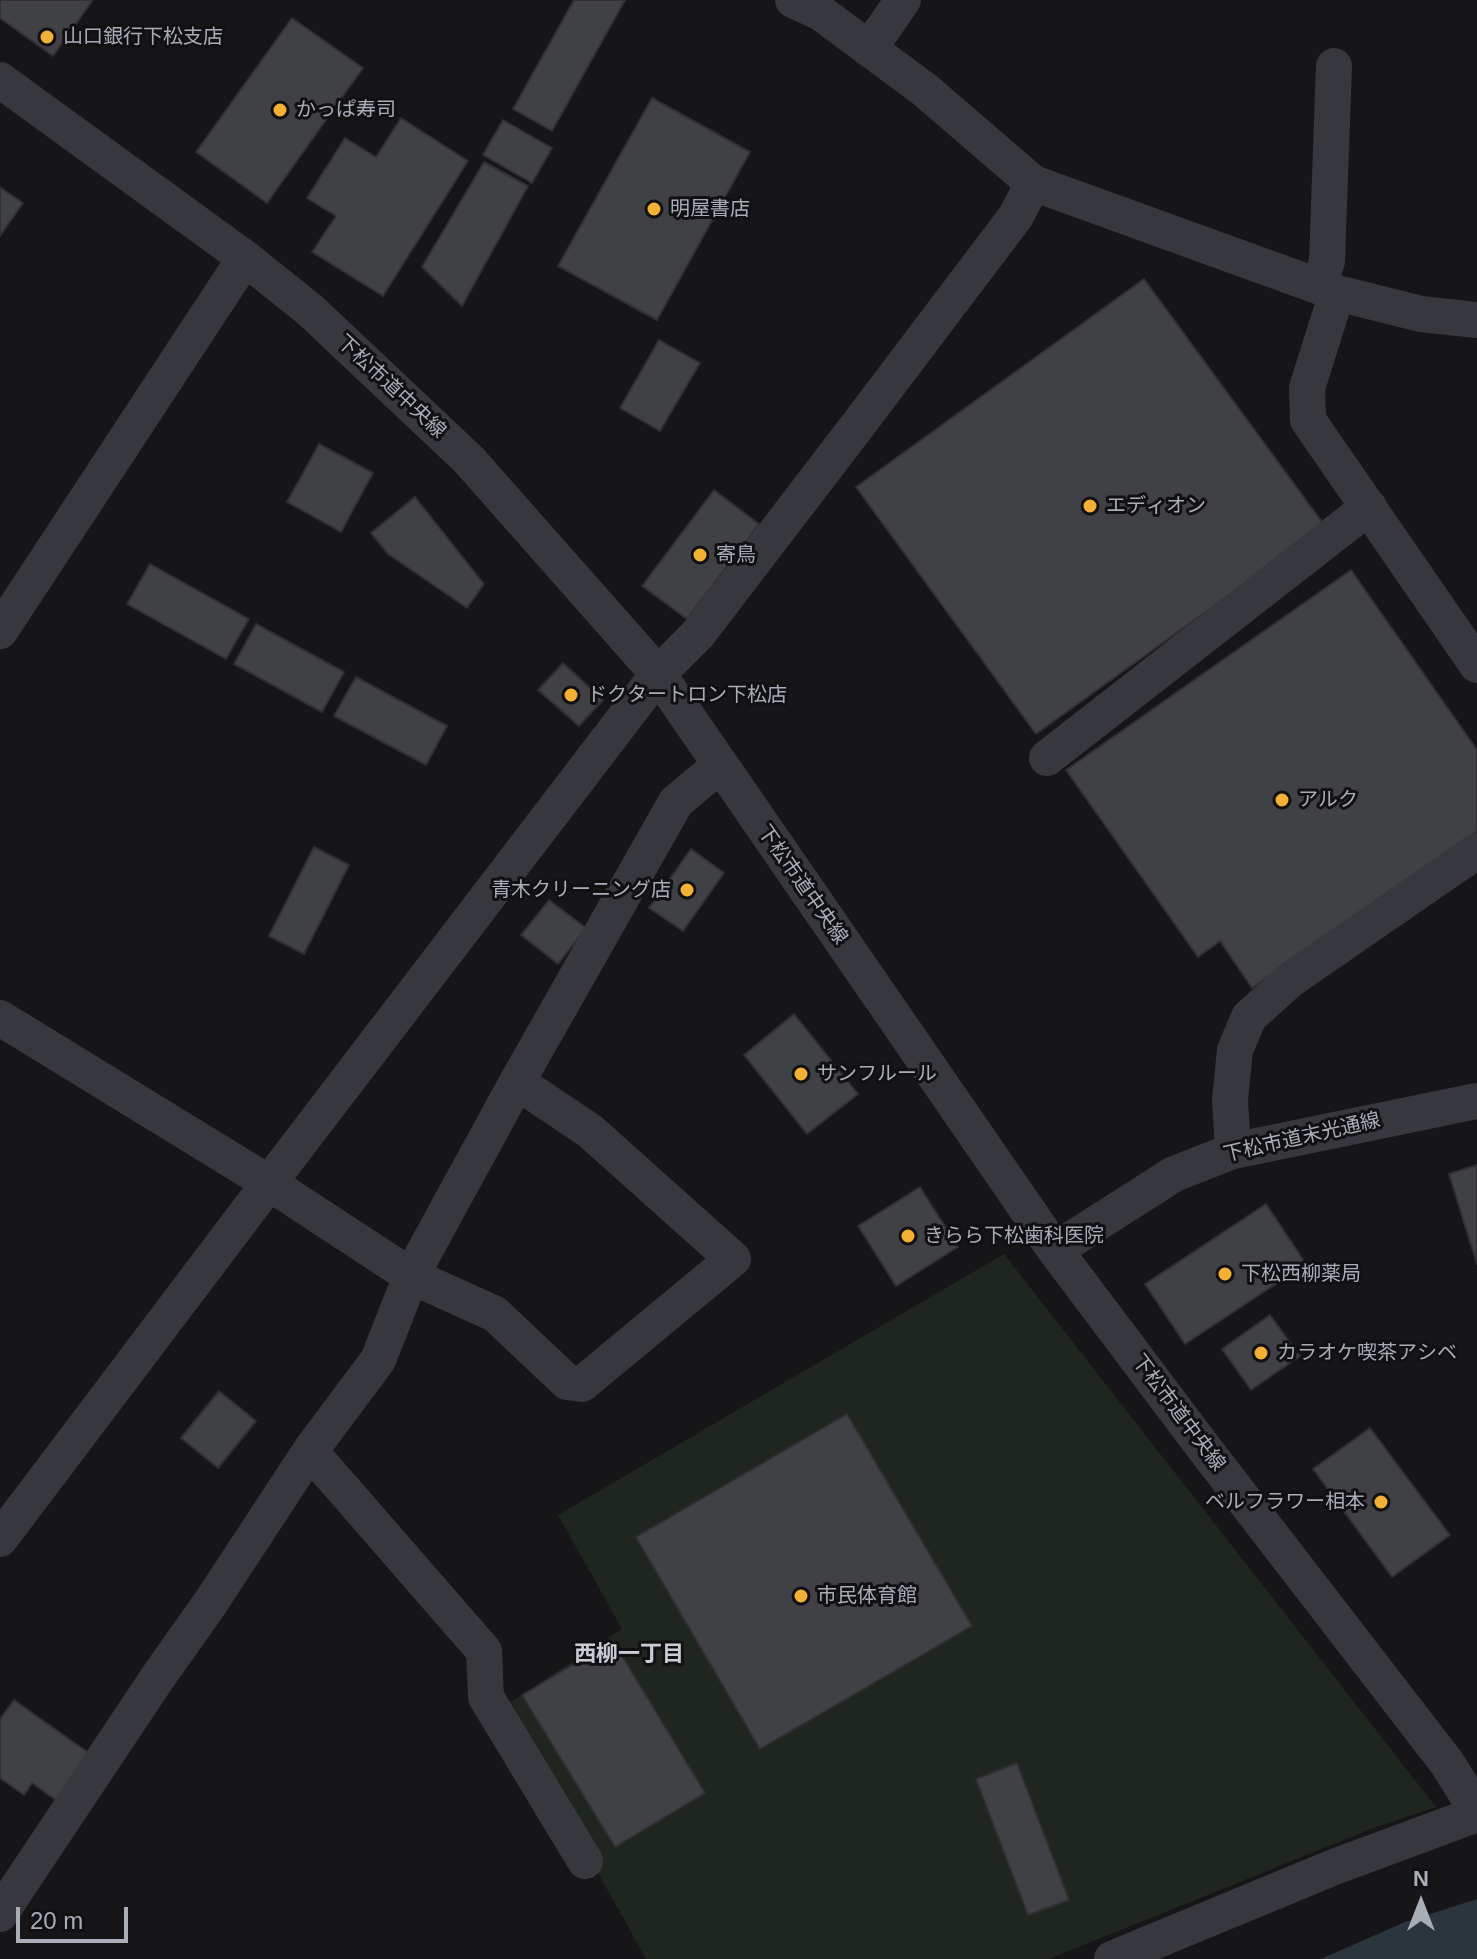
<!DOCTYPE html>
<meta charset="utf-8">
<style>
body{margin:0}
#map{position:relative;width:1477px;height:1959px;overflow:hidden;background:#161618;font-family:Helvetica,sans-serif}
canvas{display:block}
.north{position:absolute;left:1381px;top:1863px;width:80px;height:80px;-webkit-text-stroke:6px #111113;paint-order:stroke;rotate:0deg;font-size:22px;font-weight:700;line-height:32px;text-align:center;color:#a8adb8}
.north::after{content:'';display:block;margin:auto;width:28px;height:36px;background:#a8adb8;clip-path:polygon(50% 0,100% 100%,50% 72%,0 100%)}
.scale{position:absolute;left:16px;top:1907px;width:112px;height:36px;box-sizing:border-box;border:4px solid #a8adb8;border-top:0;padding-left:10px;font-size:24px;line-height:28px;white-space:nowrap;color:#a8adb8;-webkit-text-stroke:6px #111113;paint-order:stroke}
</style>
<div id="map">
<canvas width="1477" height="1959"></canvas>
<div class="north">N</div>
<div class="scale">20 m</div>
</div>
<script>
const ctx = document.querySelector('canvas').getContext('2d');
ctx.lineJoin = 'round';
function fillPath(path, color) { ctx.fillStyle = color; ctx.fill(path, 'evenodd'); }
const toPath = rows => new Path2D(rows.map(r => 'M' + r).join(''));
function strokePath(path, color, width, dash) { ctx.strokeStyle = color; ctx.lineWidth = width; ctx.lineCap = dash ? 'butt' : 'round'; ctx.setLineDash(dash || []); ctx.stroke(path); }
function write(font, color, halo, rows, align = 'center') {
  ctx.font = font + ' Helvetica,"Noto Sans JP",sans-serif'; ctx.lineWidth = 6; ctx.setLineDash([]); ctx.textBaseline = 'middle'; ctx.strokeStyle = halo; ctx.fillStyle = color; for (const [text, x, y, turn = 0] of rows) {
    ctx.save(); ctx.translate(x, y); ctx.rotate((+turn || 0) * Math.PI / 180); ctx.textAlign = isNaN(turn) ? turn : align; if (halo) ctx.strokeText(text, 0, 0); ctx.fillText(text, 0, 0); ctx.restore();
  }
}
const green = toPath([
 [1004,1254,1436,1807,1376,1827,1049,1959,646,1959,505,1706,622,1629,558,1515]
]);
const water = toPath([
 [1477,1899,1477,1959,1321,1959,1405,1922]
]);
const building = toPath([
 [0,0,93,0,53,56,0,18,0,0],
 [574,0,625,0,552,131,513,109,574,0],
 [292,18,363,68,267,203,196,152,292,18],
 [652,98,750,152,657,320,558,266,652,98],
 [401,118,468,161,383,296,312,252,336,216,307,198,345,138,376,157,401,118],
 [503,120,552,148,532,183,483,155,503,120],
 [484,162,528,186,462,306,422,267,484,162],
 [0,187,23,203,0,236,0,187],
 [1144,279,1325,526,1036,734,856,487,1144,279],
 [659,340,700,363,660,431,620,408,659,340],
 [319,444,373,473,341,532,287,502,319,444],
 [714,490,759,524,687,619,642,586,714,490],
 [415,497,484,584,467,608,388,554,371,533,415,497],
 [150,564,249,619,226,659,127,604,150,564],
 [1351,570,1477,750,1477,831,1252,988,1220,941,1198,957,1066,770,1351,570],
 [256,624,344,672,322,712,234,664,256,624],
 [563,663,603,700,579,726,538,690,563,663],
 [356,677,447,726,426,765,334,716,356,677],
 [314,847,349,865,304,954,269,936,314,847],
 [691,849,724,873,683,931,649,908,691,849],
 [549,900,586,928,558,964,521,935,549,900],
 [794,1014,858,1094,807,1134,744,1055,794,1014],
 [1477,1165,1477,1264,1449,1174,1477,1165],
 [920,1187,958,1247,896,1286,858,1226,920,1187],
 [1266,1204,1306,1264,1185,1344,1145,1284,1266,1204],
 [1270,1315,1300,1356,1251,1390,1222,1349,1270,1315],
 [219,1391,256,1421,218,1468,181,1438,219,1391],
 [847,1414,972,1626,760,1749,636,1537,847,1414],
 [1370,1428,1450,1535,1392,1577,1313,1469,1370,1428],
 [613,1641,705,1793,615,1847,522,1695,613,1641],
 [14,1700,93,1756,60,1803,32,1783,24,1795,0,1778,0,1719,14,1700],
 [1017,1763,1069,1900,1028,1915,976,1779,1017,1763]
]);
const minor = toPath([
 [793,0,821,13,925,90,1033,183,1337,293,1421,314,1477,320],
 [869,49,903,0],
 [0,80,245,258,310,310,469,460,658,674,1055,1250,1204,1448,1447,1763,1477,1811],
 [1319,286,1327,261,1334,66],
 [1337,293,1307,388,1308,420,1477,665],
 [0,631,245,258],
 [1047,758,1369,507],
 [0,1018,269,1183,411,1276,495,1314,567,1382,582,1384,733,1259,590,1131,517,1082],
 [1233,1151,1230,1100,1235,1050,1249,1017,1290,980,1477,851],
 [1055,1250,1174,1174,1233,1151,1477,1101],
 [310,1451,484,1651,486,1697,585,1861],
 [0,1539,269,1183,658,674,698,634,861,421,1016,216,1033,183],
 [0,1914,158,1677,211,1602,310,1451,378,1360,411,1276,517,1082,676,802,720,765],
 [1112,1959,1334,1867,1477,1814]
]);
const markers = [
 [47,37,8,"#f2b134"],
 [280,110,8,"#f2b134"],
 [654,209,8,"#f2b134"],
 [1090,506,8,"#f2b134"],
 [700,555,8,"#f2b134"],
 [571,695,8,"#f2b134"],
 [1282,800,8,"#f2b134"],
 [687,890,8,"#f2b134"],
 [801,1074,8,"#f2b134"],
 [908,1236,8,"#f2b134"],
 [1225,1274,8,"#f2b134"],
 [1261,1353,8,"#f2b134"],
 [1381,1502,8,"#f2b134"],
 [801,1596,8,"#f2b134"]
];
const poiNames = [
 ["山口銀行下松支店",63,37],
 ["かっぱ寿司",296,110],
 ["明屋書店",670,209],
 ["エディオン",1106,506],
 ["寄鳥",716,555],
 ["ドクタートロン下松店",587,695],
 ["アルク",1298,800],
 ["青木クリーニング店",671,890,"right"],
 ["サンフルール",817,1074],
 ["きらら下松歯科医院",924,1236],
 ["下松西柳薬局",1241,1274],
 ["カラオケ喫茶アシベ",1277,1353],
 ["ベルフラワー相本",1365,1502,"right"],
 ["市民体育館",817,1596]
];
const streetNames = [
 ["下松市道中央線",391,387,43],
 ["下松市道中央線",802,885,55],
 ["下松市道末光通線",1302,1138,-13],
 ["下松市道中央線",1178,1413,53]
];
const neighbourhoodNames = [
 ["西柳一丁目",629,1655]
];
fillPath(green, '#1e261f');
fillPath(water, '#2c353c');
fillPath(building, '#404145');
strokePath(building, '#303034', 2);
strokePath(minor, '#37383d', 36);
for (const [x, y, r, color] of markers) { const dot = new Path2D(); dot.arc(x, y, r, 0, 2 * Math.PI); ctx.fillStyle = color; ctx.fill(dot); strokePath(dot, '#111113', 3); }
write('20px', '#a8adb8', '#111113', poiNames, 'left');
write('20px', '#a8adb8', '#111113', streetNames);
write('bold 22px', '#c9ccd4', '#111113', neighbourhoodNames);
</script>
